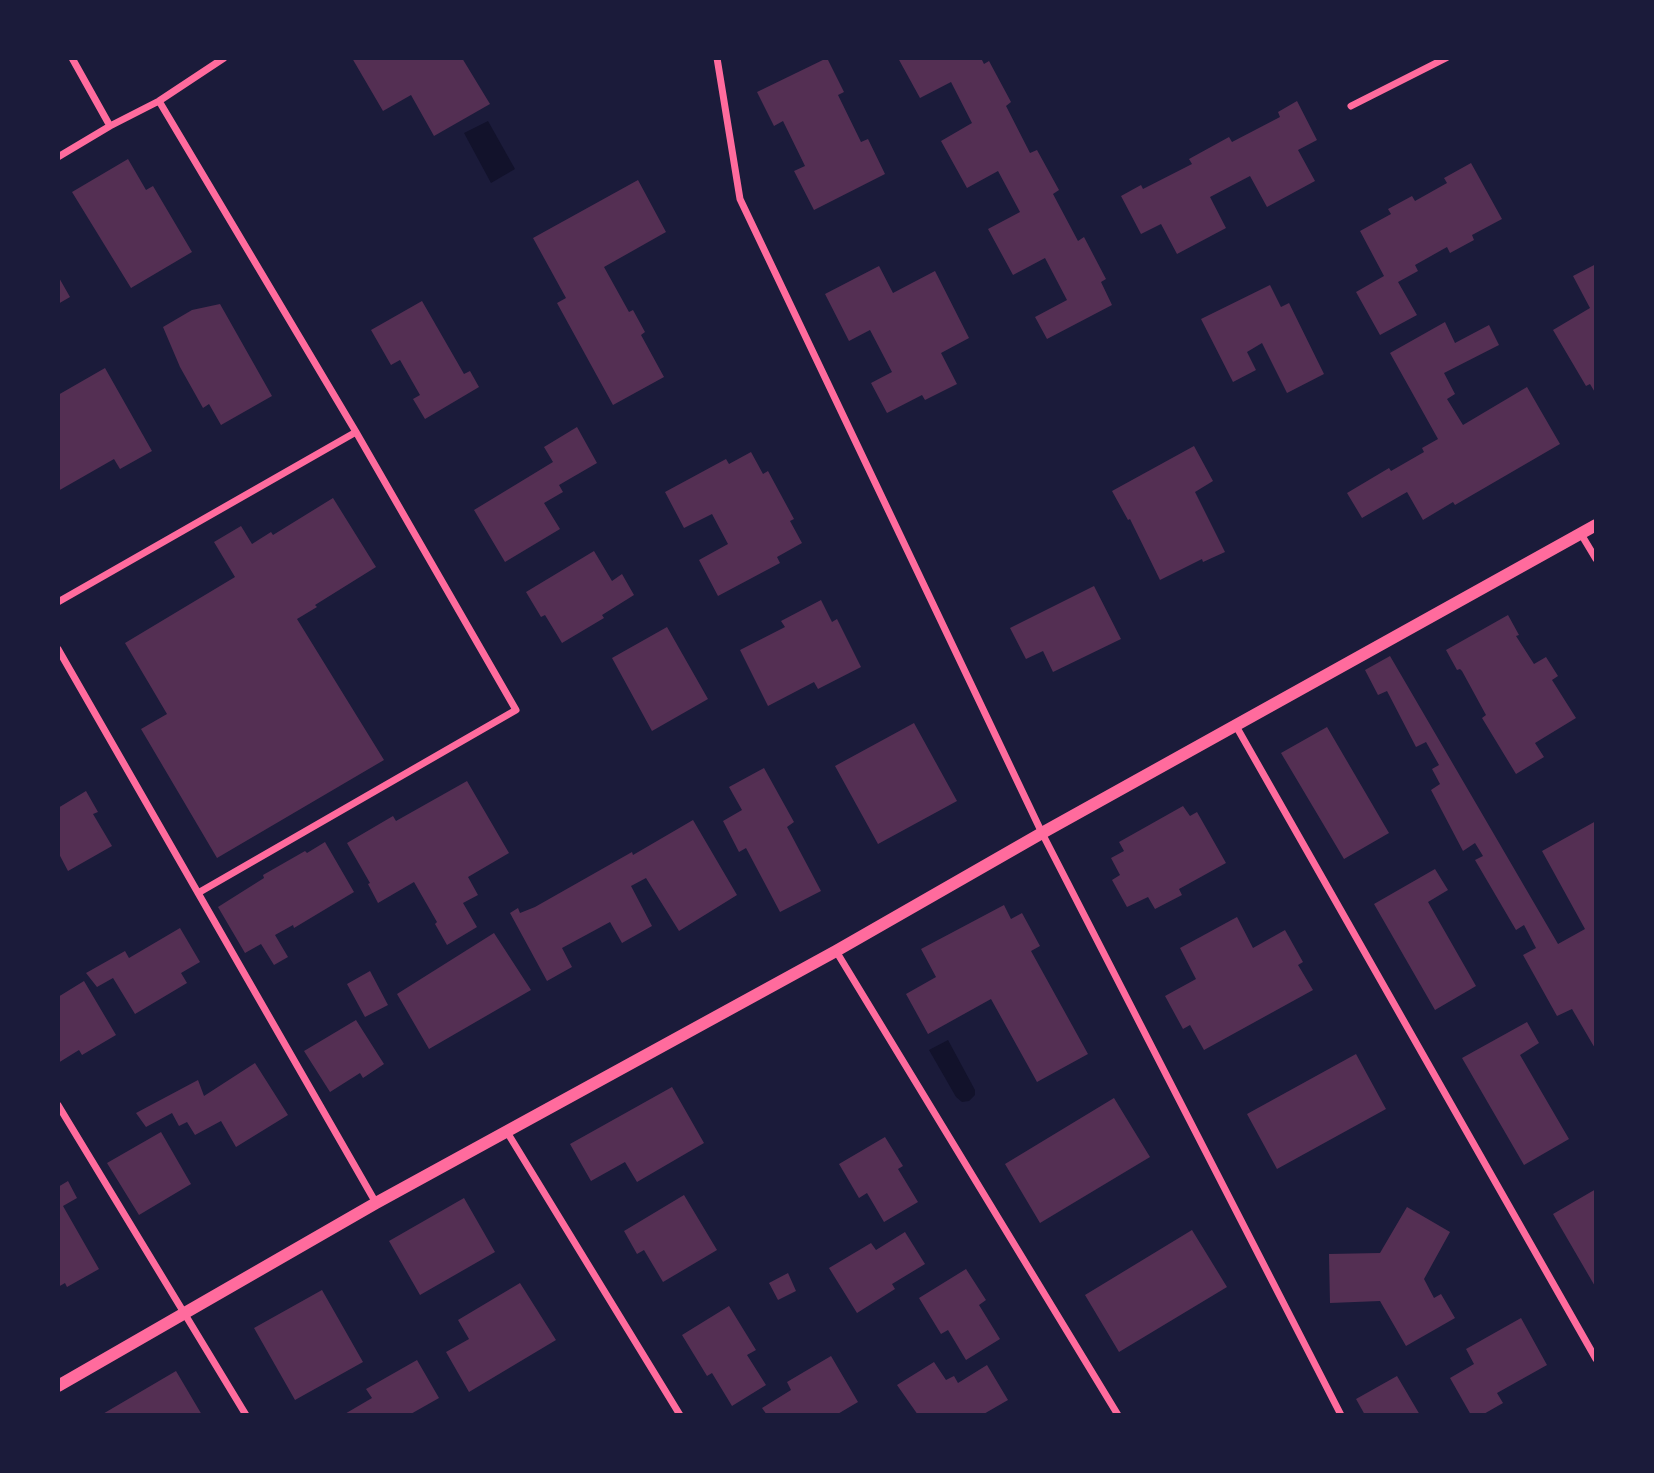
<!DOCTYPE html>
<style>
body{margin:0}
#map{position:relative;width:1654px;height:1473px;overflow:hidden;background:#1b1b3a;font-family:"Work Sans",sans-serif}
canvas{display:block}
.frame{position:absolute;inset:0;border:60px solid #1b1b3a;pointer-events:none}
</style>
<div id="map">
<canvas width="1654" height="1473"></canvas>
<div class="frame"></div>
</div>
<script>
const ctx = document.querySelector('canvas').getContext('2d');
ctx.lineJoin = 'round';
function fillPath(path, color) { ctx.fillStyle = color; ctx.fill(path, 'evenodd'); }
const toPath = rows => new Path2D(rows.map(r => 'M' + r).join(''));
function strokePath(path, color, width, dash) { ctx.strokeStyle = color; ctx.lineWidth = width; ctx.lineCap = dash ? 'butt' : 'round'; ctx.setLineDash(dash || []); ctx.stroke(path); }
const water = toPath([
 [488,121,515,169,491,183,464,133],
 [948,1040,975,1090,975,1095,969,1101,962,1102,956,1097,929,1050]
]);
const building = toPath([
 [352,58,462,58,490,104,434,136,411,95,383,111],
 [827,58,844,92,838,95,861,142,868,139,885,174,814,210,794,171,805,166,783,121,774,126,757,92],
 [898,58,981,58,984,64,989,61,1011,102,1006,106,1030,153,1037,150,1059,190,1053,194,1078,241,1084,237,1106,279,1101,282,1112,305,1047,339,1035,317,1067,300,1045,258,1013,275,988,229,1020,212,998,171,967,188,941,141,972,123,951,82,920,98],
 [1297,101,1317,140,1298,150,1315,181,1267,207,1250,176,1210,197,1226,228,1177,254,1161,224,1141,234,1121,196,1141,185,1143,189,1192,164,1189,159,1229,137,1232,142,1280,117,1278,112],
 [128,159,146,190,153,186,192,252,131,288,72,192],
 [1471,163,1502,219,1472,235,1474,240,1450,253,1447,247,1415,265,1418,271,1398,282,1417,315,1380,335,1356,292,1384,276,1360,231,1391,214,1388,209,1412,196,1415,201,1447,183,1444,178],
 [638,180,666,232,604,267,629,312,633,310,645,332,641,335,664,377,613,405,557,303,566,298,533,238],
 [1596,264,1596,394,1590,384,1586,386,1553,330,1590,308,1573,276],
 [879,266,893,293,935,271,969,338,941,353,957,384,925,400,922,395,887,413,871,383,892,372,870,330,849,341,825,294],
 [58,276,70,297,58,304],
 [1270,285,1281,307,1289,303,1324,374,1287,393,1262,343,1247,352,1256,370,1233,382,1201,319],
 [422,301,464,374,470,371,479,387,425,419,413,399,420,395,400,360,391,365,371,330],
 [220,304,272,396,221,425,209,404,203,408,180,367,163,327,192,310],
 [1445,322,1455,343,1489,325,1499,345,1444,373,1455,394,1447,399,1463,425,1527,387,1560,444,1455,505,1453,502,1423,520,1407,492,1362,518,1347,493,1389,468,1391,471,1424,452,1422,448,1438,439,1390,353],
 [105,368,152,451,120,469,114,459,58,491,58,395],
 [577,427,597,463,559,485,563,492,544,503,560,529,505,562,474,510,553,462,544,447],
 [1194,446,1213,481,1195,492,1225,552,1203,562,1202,559,1160,580,1130,519,1128,520,1112,491],
 [751,452,763,474,768,471,794,519,790,521,802,543,777,557,780,563,718,596,699,560,728,544,712,514,684,528,665,492,726,459,729,464],
 [333,498,376,567,315,605,317,607,297,619,384,760,217,858,141,729,167,714,125,643,235,577,214,542,241,526,252,544,271,532,273,535],
 [594,551,612,581,622,574,634,595,602,615,604,618,562,643,545,615,541,617,526,592],
 [1094,586,1121,639,1053,672,1043,651,1026,659,1010,628],
 [821,600,832,622,837,619,861,667,818,689,814,682,768,706,740,650,785,627,781,621],
 [1508,615,1519,635,1516,636,1534,664,1546,657,1558,676,1552,680,1576,718,1535,743,1544,757,1516,774,1482,718,1486,715,1462,671,1460,669,1457,670,1446,650],
 [667,627,708,699,652,731,612,658],
 [1390,656,1558,944,1585,929,1542,851,1596,821,1596,1050,1572,1009,1557,1016,1523,955,1536,948,1524,925,1516,930,1475,860,1483,856,1475,843,1463,851,1431,790,1440,784,1432,769,1439,765,1426,742,1416,747,1387,691,1378,695,1365,670],
 [914,723,957,801,878,844,835,766],
 [1327,727,1389,833,1344,859,1281,753],
 [764,768,794,822,787,827,821,891,780,912,746,848,739,852,723,821,742,810,729,787],
 [467,781,509,853,468,877,478,895,463,903,477,927,447,945,435,924,437,922,414,882,378,903,368,884,370,883,347,843,393,816,396,821],
 [86,791,98,812,93,814,112,846,68,871,58,852,58,808],
 [1183,806,1190,816,1197,812,1226,863,1179,889,1182,895,1155,909,1148,897,1127,907,1112,880,1120,875,1111,858,1124,851,1119,842],
 [693,820,737,895,679,931,646,878,631,886,652,926,622,943,610,922,562,948,572,967,547,981,510,913,518,908,520,913,535,907,632,852,633,855],
 [325,842,354,892,294,928,293,925,275,935,288,957,274,965,261,944,245,953,218,907,264,878,263,875,305,851,307,853],
 [1435,869,1448,890,1428,902,1476,986,1435,1010,1374,904],
 [1004,905,1011,919,1022,913,1040,946,1031,951,1088,1054,1037,1082,991,999,928,1034,906,994,936,977,921,949],
 [1237,917,1253,948,1285,930,1303,962,1298,965,1313,990,1204,1050,1190,1025,1183,1029,1165,996,1196,979,1180,948],
 [180,928,200,962,181,973,187,983,135,1014,113,978,97,987,86,973,125,951,129,958],
 [494,933,531,990,429,1049,397,994],
 [370,971,388,1005,365,1017,347,984],
 [84,981,116,1035,82,1055,79,1050,58,1063,58,997],
 [356,1020,384,1064,363,1078,360,1073,330,1092,304,1051],
 [1527,1022,1539,1043,1520,1055,1569,1139,1524,1165,1462,1058],
 [1356,1054,1386,1109,1277,1169,1247,1114],
 [255,1063,288,1115,236,1147,221,1121,195,1135,187,1122,179,1126,172,1113,146,1127,136,1113,198,1080,204,1096],
 [672,1087,704,1143,637,1182,625,1162,591,1181,570,1144],
 [1114,1098,1150,1157,1040,1223,1005,1164],
 [161,1132,191,1184,139,1215,107,1163],
 [885,1137,903,1166,898,1169,918,1202,884,1222,867,1193,859,1198,839,1164],
 [68,1181,77,1198,63,1206,99,1269,67,1287,65,1283,58,1287,58,1187],
 [1596,1189,1596,1288,1553,1214],
 [684,1195,717,1250,663,1282,644,1250,637,1254,624,1231],
 [464,1198,495,1252,420,1295,389,1241],
 [1407,1207,1450,1232,1424,1279,1434,1298,1441,1294,1455,1318,1406,1346,1380,1301,1330,1303,1329,1254,1380,1253],
 [1192,1230,1227,1287,1119,1352,1085,1295],
 [905,1232,925,1264,892,1284,895,1289,857,1313,829,1268,871,1243,876,1250],
 [966,1269,986,1300,979,1305,1000,1339,966,1360,948,1330,941,1334,919,1298],
 [788,1273,796,1291,778,1300,769,1283],
 [520,1283,556,1340,469,1392,446,1352,469,1339,458,1320],
 [322,1290,363,1362,295,1400,254,1328],
 [729,1306,756,1350,747,1355,766,1385,732,1406,712,1373,707,1376,682,1335],
 [1521,1318,1547,1365,1497,1393,1503,1403,1482,1415,1471,1415,1450,1378,1474,1364,1466,1349],
 [831,1356,858,1402,836,1415,767,1415,762,1408,791,1390,787,1382],
 [417,1360,439,1398,409,1415,343,1415,372,1398,366,1389],
 [934,1362,946,1380,954,1376,958,1383,987,1365,1008,1400,982,1415,918,1415,897,1385],
 [176,1371,202,1415,101,1415],
 [1397,1376,1420,1415,1365,1415,1356,1399]
]);
const minor = toPath([
 [72,58,110,126],
 [717,58,740,199,1042,833,1341,1415],
 [159,101,356,432,516,710,198,893],
 [1351,106,1446,58],
 [58,157,110,126,159,101,224,58],
 [1581,534,1596,559],
 [58,602,356,432],
 [58,649,376,1203],
 [1236,726,1596,1359],
 [836,951,1118,1415],
 [58,1105,246,1415],
 [507,1132,680,1415]
]);
const tertiary = toPath([
 [58,1386,376,1203,836,951,1042,833,1596,525]
]);
fillPath(water, '#12122b');
fillPath(building, '#542f53');
strokePath(minor, '#ff6b9d', 7);
strokePath(tertiary, '#ff6b9d', 12);
</script>
